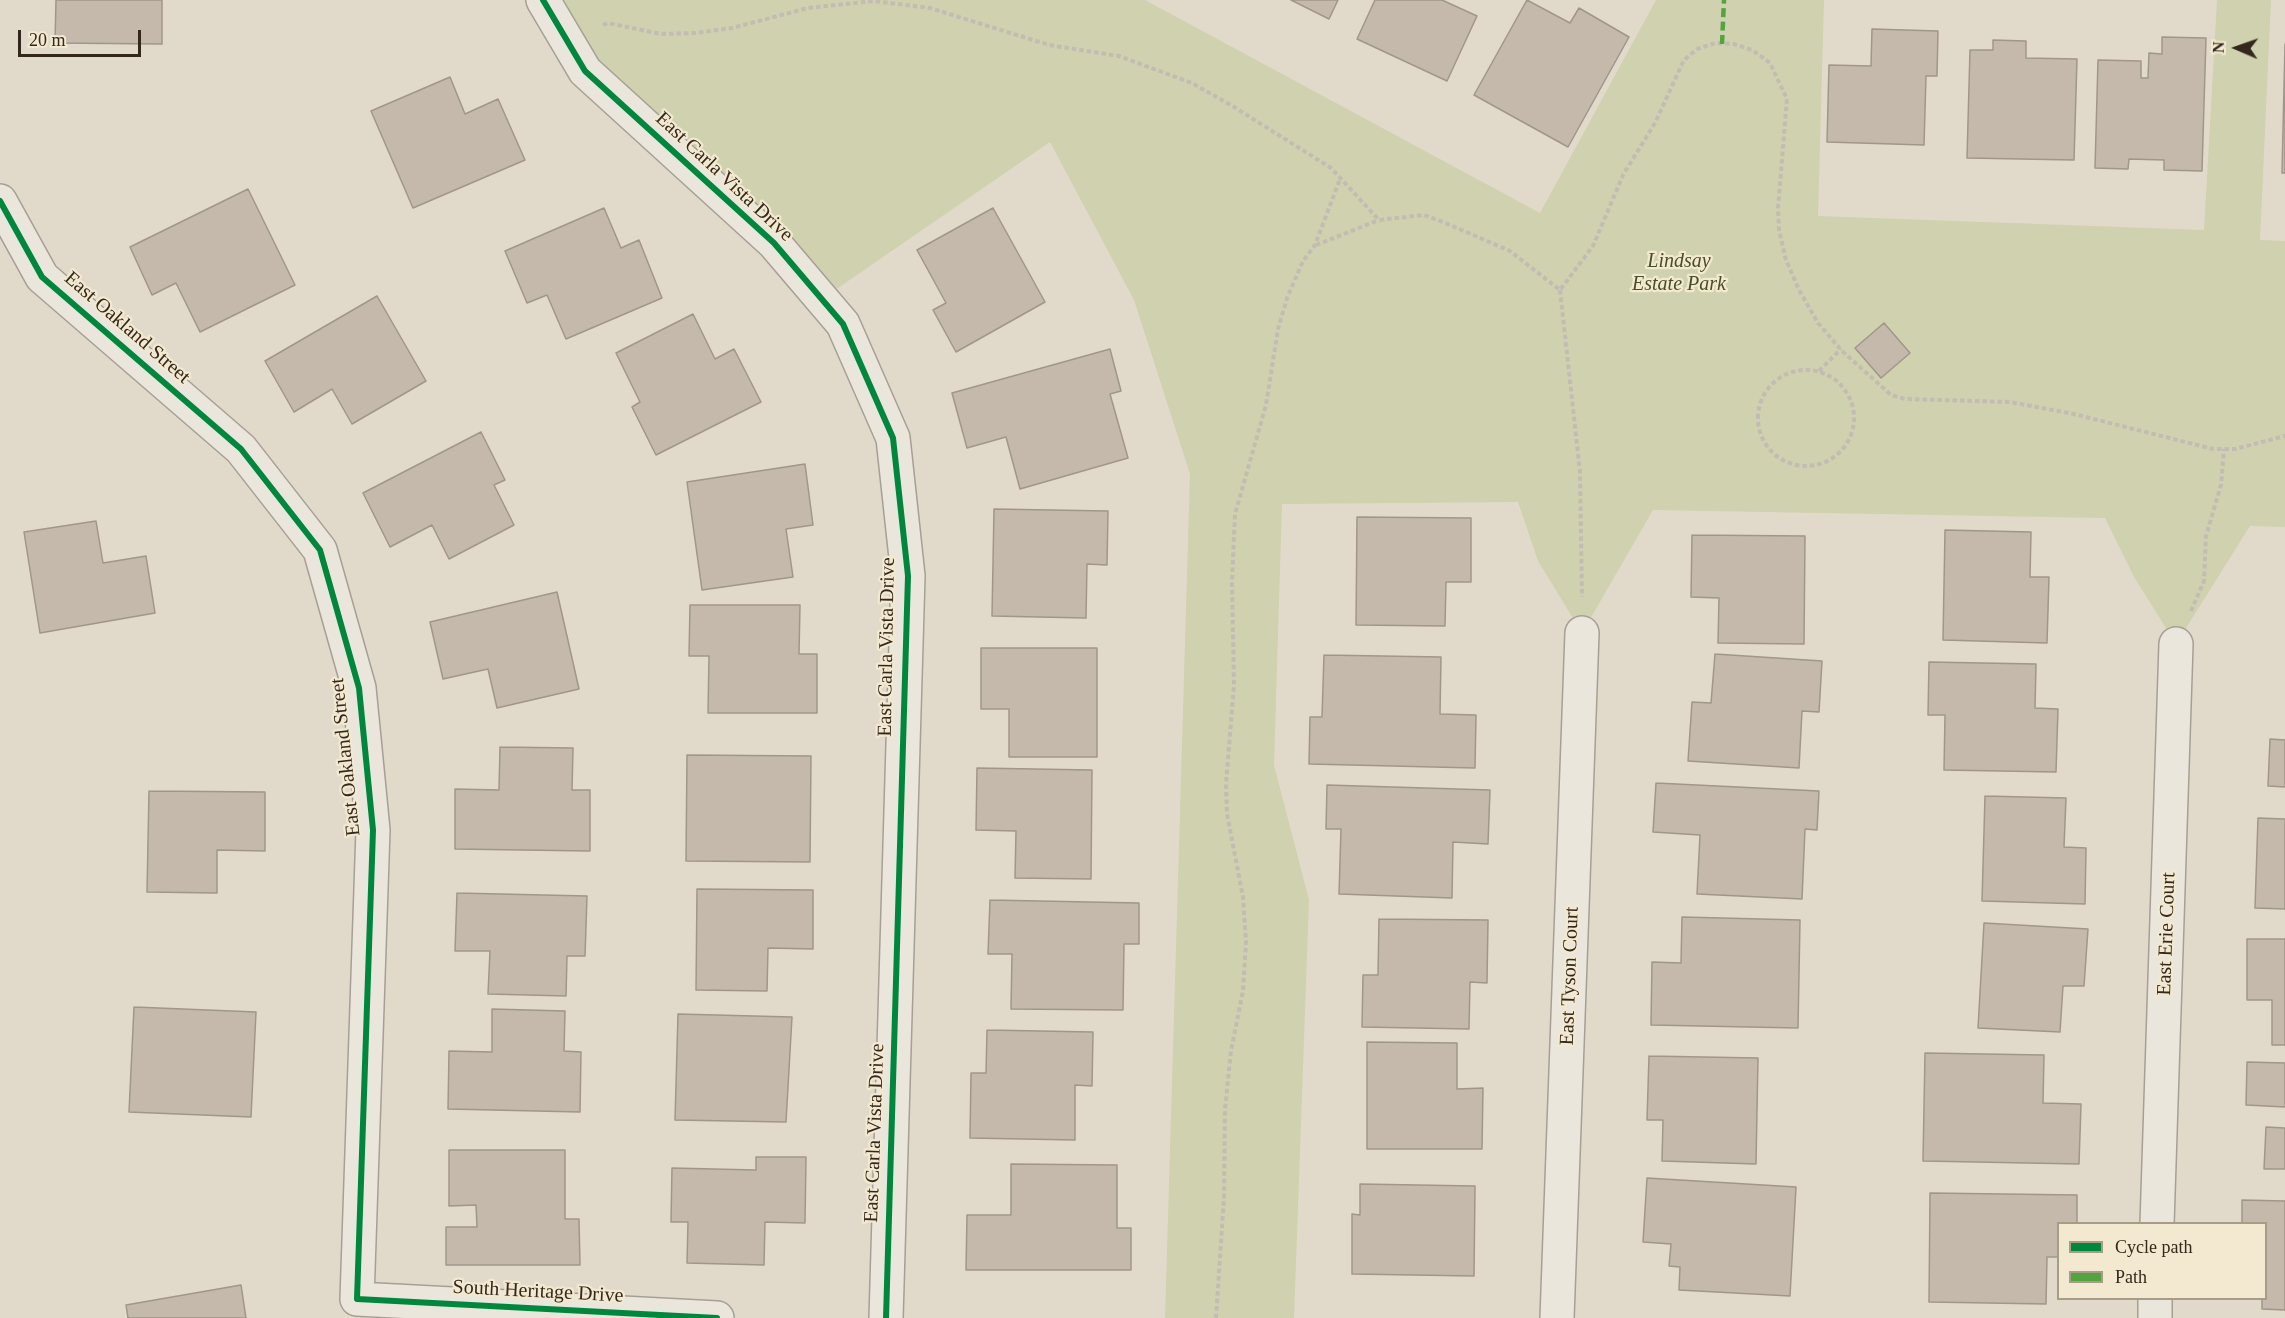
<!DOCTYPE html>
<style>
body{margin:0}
#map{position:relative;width:2285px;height:1318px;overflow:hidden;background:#e1dacb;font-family:"Times New Roman",serif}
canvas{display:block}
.legend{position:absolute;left:2057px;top:1222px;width:210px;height:78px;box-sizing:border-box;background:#f3e9d0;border:2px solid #a79c88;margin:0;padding:8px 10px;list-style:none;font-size:18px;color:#34281d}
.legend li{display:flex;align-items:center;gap:12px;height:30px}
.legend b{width:30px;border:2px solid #a79c88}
.north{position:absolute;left:2207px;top:18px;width:60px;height:60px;-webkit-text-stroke:4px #f3e9d0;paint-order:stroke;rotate:272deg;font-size:16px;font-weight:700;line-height:24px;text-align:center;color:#34281d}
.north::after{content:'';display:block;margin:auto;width:21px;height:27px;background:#34281d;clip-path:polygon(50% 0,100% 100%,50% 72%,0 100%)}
.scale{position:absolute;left:18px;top:30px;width:123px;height:27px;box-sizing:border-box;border:3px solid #34281d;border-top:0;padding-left:8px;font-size:18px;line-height:21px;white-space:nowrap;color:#34281d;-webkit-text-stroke:4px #f3e9d0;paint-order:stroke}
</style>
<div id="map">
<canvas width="2285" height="1318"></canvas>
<ul class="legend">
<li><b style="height:8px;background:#00873e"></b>Cycle path</li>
<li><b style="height:8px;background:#53a341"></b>Path</li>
</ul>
<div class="north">N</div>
<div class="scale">20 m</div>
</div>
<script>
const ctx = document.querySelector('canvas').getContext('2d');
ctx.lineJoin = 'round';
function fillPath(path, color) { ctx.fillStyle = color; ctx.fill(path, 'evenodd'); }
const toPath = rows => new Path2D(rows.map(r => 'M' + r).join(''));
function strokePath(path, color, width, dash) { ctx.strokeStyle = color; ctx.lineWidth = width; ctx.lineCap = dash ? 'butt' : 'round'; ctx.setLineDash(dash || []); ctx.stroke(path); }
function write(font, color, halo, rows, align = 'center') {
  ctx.font = font + ' "Times New Roman",serif'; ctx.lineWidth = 4.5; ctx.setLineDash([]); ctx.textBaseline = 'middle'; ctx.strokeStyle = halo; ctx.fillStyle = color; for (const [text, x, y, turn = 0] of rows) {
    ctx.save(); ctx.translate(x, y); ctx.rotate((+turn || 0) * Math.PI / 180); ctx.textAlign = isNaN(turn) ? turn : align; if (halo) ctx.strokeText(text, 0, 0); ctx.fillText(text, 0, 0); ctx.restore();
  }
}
const green = toPath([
 [543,0,1145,0,1540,213,1656,0,1824,0,1818,216,2204,230,2217,0,2271,0,2260,240,2285,241,2285,527,2250,526,2176,644,2134,577,2105,518,1653,510,1582,633,1538,561,1518,502,1282,504,1274,765,1309,900,1294,1318,1165,1318,1190,474,1134,300,1050,142,822,299,585,71]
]);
const building = toPath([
 [56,0,162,0,162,44,55,43,56,0],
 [1291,0,1338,0,1329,19,1291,0],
 [1375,0,1442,0,1477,16,1447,81,1357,39,1375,0],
 [1527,0,1570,23,1579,8,1629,37,1568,147,1474,95,1527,0],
 [1872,29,1938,31,1937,76,1926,76,1924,145,1827,142,1829,65,1871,66,1872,29],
 [2162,37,2206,38,2202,171,2164,170,2164,160,2129,159,2128,169,2095,168,2098,60,2141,61,2141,78,2148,78,2149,53,2162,54,2162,37],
 [1993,40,2026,41,2026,58,2077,59,2074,160,1967,158,1970,50,1993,50,1993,40],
 [2285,44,2285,173,2282,173,2285,44],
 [450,77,465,114,498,99,525,160,413,208,371,111,450,77],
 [248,189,295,285,200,332,176,283,152,295,130,247,248,189],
 [604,208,621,248,639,240,662,298,566,339,547,295,527,303,505,251,604,208],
 [993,208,1045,302,956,352,933,310,946,303,917,250,993,208],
 [377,296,426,381,352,424,332,389,294,412,265,361,377,296],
 [693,314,715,359,734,349,761,402,656,455,632,407,640,402,616,353,693,314],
 [1884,323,1910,353,1881,378,1855,348,1884,323],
 [1110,349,1121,391,1110,394,1128,458,1020,489,1006,437,967,448,952,393,1110,349],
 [481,432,505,480,494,485,514,525,449,559,432,525,390,547,363,493,481,432],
 [805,464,813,525,786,529,793,577,702,590,687,482,805,464],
 [994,509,1108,511,1107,565,1087,564,1086,618,992,616,994,509],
 [1357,517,1471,518,1471,582,1446,582,1445,626,1356,625,1357,517],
 [96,521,103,563,146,556,155,613,40,633,24,532,96,521],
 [1945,530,2031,532,2030,577,2049,577,2047,643,1943,640,1945,530],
 [1692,535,1805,536,1804,644,1718,643,1719,598,1691,597,1692,535],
 [557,592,579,689,497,708,488,669,443,679,430,622,557,592],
 [690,605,800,605,799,654,817,654,817,713,708,713,709,656,689,656,690,605],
 [981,648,1097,648,1097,757,1009,757,1009,709,981,709,981,648],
 [1715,654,1822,661,1819,712,1802,711,1799,768,1688,761,1692,702,1711,703,1715,654],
 [1324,655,1441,657,1440,714,1476,715,1475,768,1309,764,1310,717,1322,717,1324,655],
 [1929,662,2036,664,2035,708,2058,709,2056,772,1944,770,1945,715,1928,715,1929,662],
 [2270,739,2285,740,2285,787,2268,786,2270,739],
 [500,747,573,748,572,790,590,790,590,851,455,849,455,789,499,790,500,747],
 [687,755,811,756,810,862,686,861,687,755],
 [977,768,1092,770,1091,879,1015,878,1016,831,976,830,977,768],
 [1656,783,1819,791,1817,830,1805,829,1802,899,1697,894,1700,835,1653,832,1656,783],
 [1327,785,1490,790,1488,844,1453,842,1452,898,1339,894,1341,829,1326,829,1327,785],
 [149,791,265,792,265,851,217,850,217,893,147,892,149,791],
 [1985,796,2066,798,2064,847,2086,848,2085,904,1982,901,1985,796],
 [2258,818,2285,819,2285,909,2255,908,2258,818],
 [697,889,813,890,813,949,768,948,767,991,696,990,697,889],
 [457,893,587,896,585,956,567,956,566,996,488,994,490,951,455,951,457,893],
 [990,900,1139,903,1139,944,1124,944,1123,1010,1011,1009,1012,954,988,954,990,900],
 [1682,917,1800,920,1798,1028,1651,1025,1652,962,1681,963,1682,917],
 [1379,919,1488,920,1487,983,1470,982,1469,1029,1362,1027,1363,975,1378,975,1379,919],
 [1984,923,2088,929,2084,986,2063,986,2060,1032,1978,1028,1984,923],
 [2247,939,2285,939,2285,1045,2272,1045,2272,1000,2247,1000,2247,939],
 [134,1007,256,1012,251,1117,129,1112,134,1007],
 [492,1009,565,1011,564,1051,581,1052,580,1112,448,1109,449,1051,492,1052,492,1009],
 [678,1014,792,1017,786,1122,675,1120,678,1014],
 [987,1030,1093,1032,1092,1086,1075,1085,1075,1140,970,1138,971,1073,986,1073,987,1030],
 [1367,1042,1457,1043,1457,1089,1483,1088,1482,1149,1367,1149,1367,1042],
 [1925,1053,2044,1055,2043,1103,2081,1104,2079,1164,1923,1161,1925,1053],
 [1649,1056,1758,1058,1756,1164,1662,1161,1663,1120,1647,1120,1649,1056],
 [2247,1062,2285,1063,2285,1107,2246,1105,2247,1062],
 [2266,1127,2285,1128,2285,1169,2264,1169,2266,1127],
 [449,1150,565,1150,565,1219,579,1219,580,1265,446,1265,446,1227,477,1227,476,1205,449,1206,449,1150],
 [756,1157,806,1157,805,1223,765,1222,764,1265,687,1263,688,1222,671,1222,672,1168,756,1170,756,1157],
 [1011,1164,1117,1165,1117,1228,1131,1228,1131,1270,966,1270,967,1215,1011,1215,1011,1164],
 [1647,1178,1796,1187,1790,1296,1679,1290,1680,1267,1669,1266,1671,1244,1643,1242,1647,1178],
 [1360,1184,1475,1186,1474,1276,1352,1274,1352,1214,1360,1215,1360,1184],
 [1930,1193,2077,1195,2077,1224,2058,1224,2058,1257,2047,1257,2046,1304,1929,1302,1930,1193],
 [2242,1200,2285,1201,2285,1310,2262,1309,2262,1298,2266,1298,2266,1224,2242,1224,2242,1200],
 [241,1285,246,1318,128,1318,126,1305,241,1285]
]);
const path = toPath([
 [603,25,608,23,661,34,695,33,732,28,808,8,874,1,930,8,1049,45,1119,56,1192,83,1234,107,1331,168,1379,220,1424,215,1443,222,1510,251,1560,290,1593,246,1623,175,1655,123,1684,60,1697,49,1715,43,1734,44,1752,50,1770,63,1787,99,1778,208,1779,230,1786,260,1799,290,1818,323,1842,351,1891,395,1905,399,2010,402,2074,414,2213,449,2235,449,2285,436],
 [1316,245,1379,220],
 [1560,290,1580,472,1582,597],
 '1758 418a48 48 0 1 1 96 0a48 48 0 1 1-96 0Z',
 [1819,371,1841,349],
 [2191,611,2204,581,2206,536,2221,485,2224,449],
 [1216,1318,1224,1197,1225,1109,1231,1051,1243,991,1246,942,1243,897,1227,814,1226,784,1234,685,1232,581,1235,514,1266,405,1278,329,1287,298,1303,261,1315,245,1340,179]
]);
const minor = toPath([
 [543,0,585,71,774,243,843,324,893,438,908,576,886,1318],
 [0,201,42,277,241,449,320,550,359,688,373,830,357,1299,717,1318],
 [2157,1224,2176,644],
 [1557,1318,1582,633],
 [2155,1318,2155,1298]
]);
const quiet = toPath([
 [1722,44,1724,0]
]);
const cycleway = toPath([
 [543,0,585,71,774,243,843,324,893,438,908,576,886,1318],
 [0,201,42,277,241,449,320,550,359,688,373,830,357,1299,717,1318]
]);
const streetNames = [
 ["East Carla Vista Drive",724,177,43],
 ["East Oakland Street",127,328,41],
 ["East Carla Vista Drive",887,647,-89],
 ["East Oakland Street",346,757,-96],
 ["East Erie Court",2167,934,-88],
 ["East Tyson Court",1570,976,-88],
 ["East Carla Vista Drive",875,1133,-88],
 ["South Heritage Drive",538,1292,3]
];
const parkNames = [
 ["Lindsay",1679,262],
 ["Estate Park",1679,285]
];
fillPath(green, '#d0d1ae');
fillPath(building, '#c5b9ac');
strokePath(building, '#a1968b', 1.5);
strokePath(minor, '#a69f95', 36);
strokePath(path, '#c2bcb3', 4, [4.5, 3]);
strokePath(minor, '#eae6dc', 33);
strokePath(quiet, '#53a341', 4.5, [9, 4.5]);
strokePath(cycleway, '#00873e', 6);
write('20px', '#34281d', '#f3e9d0', streetNames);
write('italic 20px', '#465025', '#f3e9d0', parkNames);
</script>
